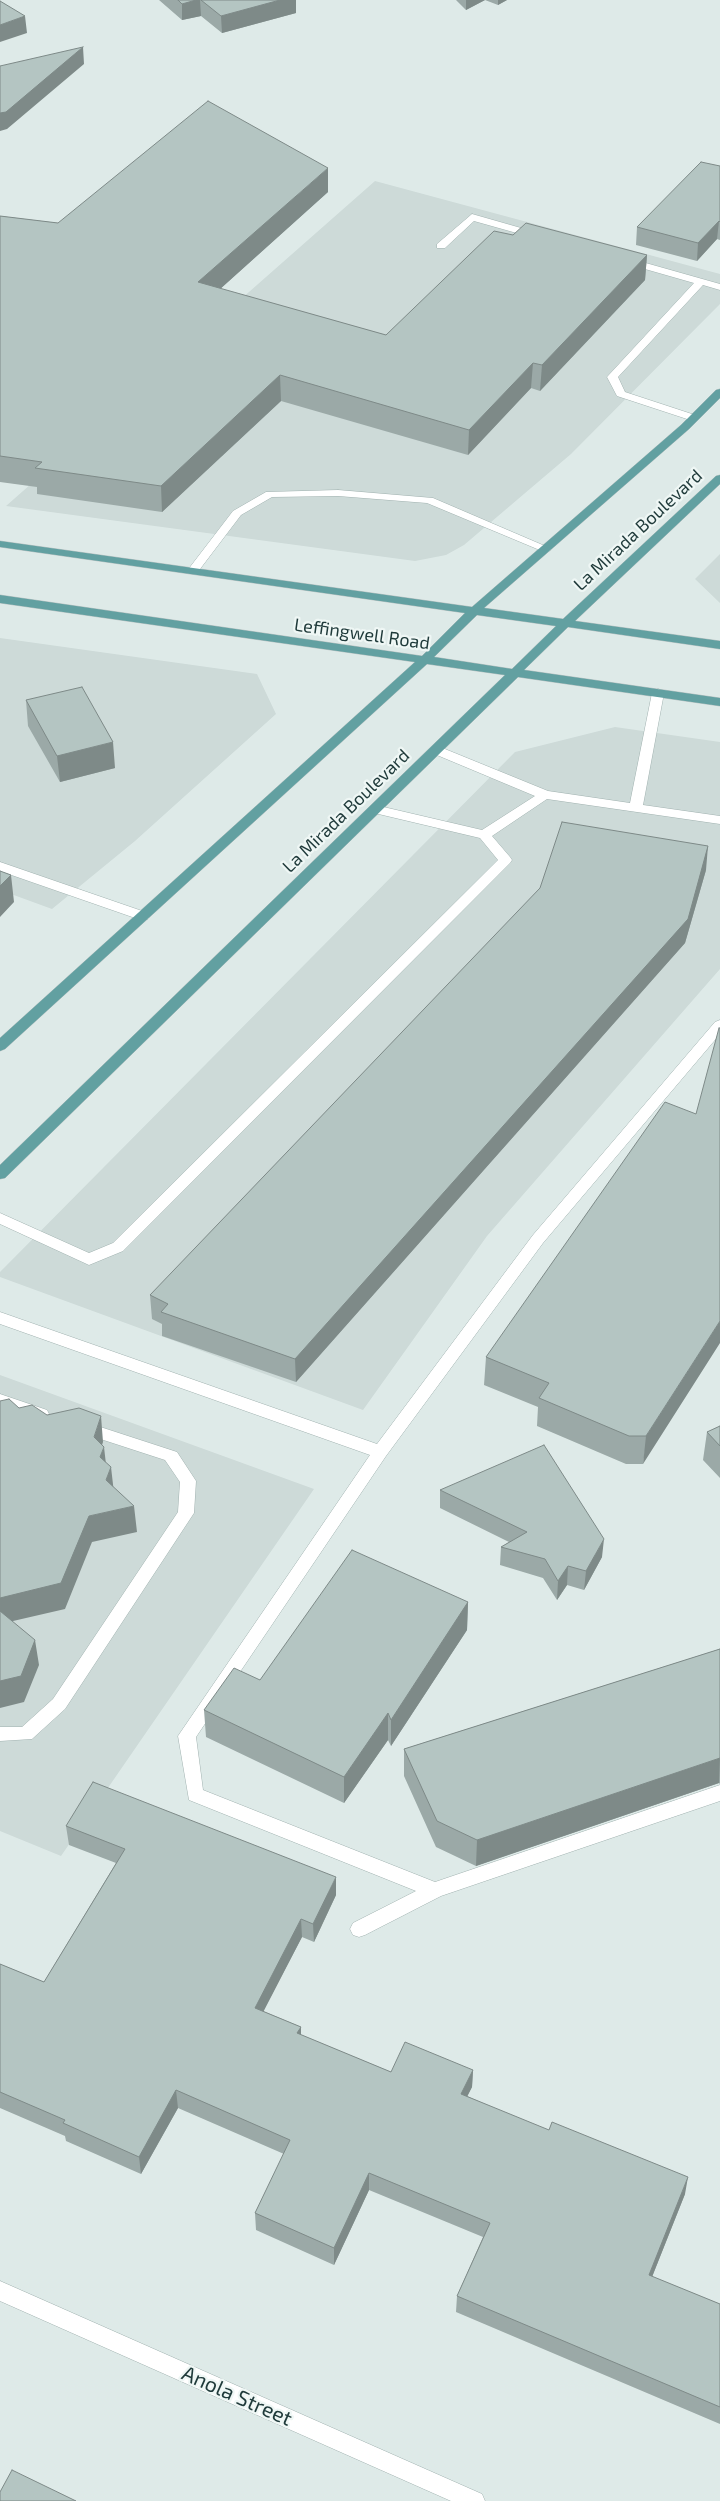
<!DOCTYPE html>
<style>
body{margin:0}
canvas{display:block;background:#deeae8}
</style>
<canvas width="720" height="2501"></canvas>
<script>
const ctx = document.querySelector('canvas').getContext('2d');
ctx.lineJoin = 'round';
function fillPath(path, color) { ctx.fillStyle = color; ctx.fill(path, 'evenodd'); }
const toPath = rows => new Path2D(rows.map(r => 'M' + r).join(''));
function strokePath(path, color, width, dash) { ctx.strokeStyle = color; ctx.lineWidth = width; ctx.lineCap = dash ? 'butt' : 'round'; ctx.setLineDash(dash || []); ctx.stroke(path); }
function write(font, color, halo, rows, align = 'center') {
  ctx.font = font + ' "Exo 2",sans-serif'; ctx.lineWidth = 4.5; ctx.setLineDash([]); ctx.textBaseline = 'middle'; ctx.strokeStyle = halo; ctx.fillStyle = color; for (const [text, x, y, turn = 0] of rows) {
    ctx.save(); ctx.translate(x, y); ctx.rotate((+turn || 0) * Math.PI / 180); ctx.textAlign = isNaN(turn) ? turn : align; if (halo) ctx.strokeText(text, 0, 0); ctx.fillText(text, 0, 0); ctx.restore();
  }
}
const built = toPath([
 [375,181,720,274,720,304,571,454,464,545,446,555,415,561,6,506],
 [720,554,720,603,695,579],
 [0,638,257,674,276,714,135,841,52,909,0,890],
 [615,727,720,742,720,969,487,1236,363,1410,0,1277,0,1272,515,752],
 [0,1375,314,1489,61,1856,0,1831]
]);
const minor = toPath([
 [472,214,542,234,543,236,538,239,474,221,445,248,437,248,437,244,472,214],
 [628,258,720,284,720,290,703,285,618,377,625,392,698,416,698,420,690,420,617,396,607,377,694,283,624,263,624,259,628,258],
 [338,490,433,498,552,549,546,553,542,551,427,503,338,496,272,497,241,515,197,573,189,573,187,571,233,511,266,492,338,490],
 [658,689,664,693,643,805,720,816,720,824,547,799,492,836,510,857,512,860,510,863,123,1251,89,1265,0,1224,0,1213,89,1253,113,1243,498,860,480,838,370,812,369,809,375,805,482,830,535,796,432,753,430,750,432,747,440,747,548,791,630,803,652,693,658,689],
 [0,862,148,913,150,916,148,919,138,919,0,871,0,862],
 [720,1020,720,1034,543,1243,386,1456,196,1737,203,1790,435,1882,720,1785,720,1801,441,1896,365,1935,359,1937,353,1935,350,1929,353,1923,416,1891,189,1800,178,1736,370,1455,0,1324,0,1312,377,1444,533,1235,715,1022,720,1020],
 [0,1394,47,1410,49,1414,47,1418,41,1420,0,1406,0,1394],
 [85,1422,177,1452,196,1481,194,1513,65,1709,32,1739,0,1741,0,1727,22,1727,53,1699,178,1512,180,1482,165,1460,79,1432,77,1428,79,1424,85,1422],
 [0,2281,482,2494,485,2501,451,2501,0,2301,0,2281]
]);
const major = toPath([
 [720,389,720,398,689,429,484,608,563,619,716,476,720,475,720,484,575,621,720,641,720,649,568,627,524,670,720,698,720,706,518,677,5,1178,0,1179,0,1165,505,675,427,664,5,1049,0,1051,0,1038,415,662,0,603,0,595,422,656,465,613,0,547,0,541,472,607,681,425,716,390,720,389],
 [477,615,556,626,512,669,434,657,477,615]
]);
const wall = toPath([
 [159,0,296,0,296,13,222,33,201,16,182,20],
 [456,0,485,0,466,10],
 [485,0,507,0,498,5],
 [720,166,720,240,717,239,697,261,636,245,637,227],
 [328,192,220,289,386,335,513,235,647,255,645,280,540,391,531,388,468,455,281,401,162,512,37,494,37,487,0,482,0,216,58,223],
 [26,700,115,768,60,782,28,726],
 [706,870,685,943,296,1382,162,1336,162,1324,152,1319,150,1295],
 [696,1114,643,1464,626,1464,537,1426,538,1407,484,1385,486,1357],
 [720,1426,720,1478,703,1460,707,1432],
 [440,1490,602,1557,584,1590,567,1585,557,1600,543,1578,500,1565,501,1547,509,1542,440,1508],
 [468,1602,467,1630,391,1746,388,1740,344,1803,206,1737,204,1710],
 [720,1649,720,1784,719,1783,476,1866,436,1847,404,1776,404,1749],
 [66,1826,336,1895,314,1942,302,1937,263,2011,301,2027,301,2035,391,2072,473,2070,472,2087,467,2096,685,2194,652,2277,720,2304,720,2424,456,2312,457,2296,483,2237,369,2190,334,2265,256,2230,255,2213,284,2154,178,2108,141,2174,66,2141,65,2136,0,2108,0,1964,44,1982,116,1863,69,1845]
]);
const shadedWall = toPath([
 [196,0,200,0,201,16,182,20,182,4],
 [280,0,296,0,296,13,222,33,221,16],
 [466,0,485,0,466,10],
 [498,0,507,0,498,5],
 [25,16,27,33,0,42,0,25],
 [83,47,84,64,7,129,0,131,0,113],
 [328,168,328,192,199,308,198,282],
 [719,221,717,239,697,261,698,243],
 [647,255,645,280,540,391,542,365],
 [533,363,531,388,468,455,469,430],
 [280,375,281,401,162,512,161,486],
 [113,742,115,768,60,782,57,756],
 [708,846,706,870,685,943,296,1382,295,1359],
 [11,875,14,902,0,917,0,886],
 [720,1321,720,1343,643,1464,646,1436],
 [101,1416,103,1442,96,1464,94,1437],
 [104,1447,107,1473,100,1457],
 [111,1467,114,1493,106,1480],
 [134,1506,137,1532,92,1542,65,1609,0,1624,0,1598,89,1516],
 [604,1539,602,1557,584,1590,586,1571],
 [568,1566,567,1585,557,1600,558,1581],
 [468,1602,467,1630,391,1746,391,1720],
 [35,1640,39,1665,24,1702,0,1708,0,1681],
 [388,1713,388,1740,344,1803,344,1777],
 [720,1758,719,1783,476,1866,477,1840],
 [336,1877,336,1895,314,1942,313,1924],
 [301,1919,302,1937,256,2026,255,2008],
 [301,2027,301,2045,297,2033],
 [473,2070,472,2087,460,2111,461,2094],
 [176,2090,178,2108,141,2174,139,2157],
 [369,2173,369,2190,334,2265,334,2248],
 [688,2177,685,2194,646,2292,649,2275]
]);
const building = toPath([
 [178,0,196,0,182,4,178,0],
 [201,0,280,0,221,16,201,0],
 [0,1,25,16,0,25,0,1],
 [83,47,6,112,0,113,0,66,83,47],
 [208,101,328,168,198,282,386,335,494,231,513,235,526,223,647,255,542,365,533,363,469,430,280,375,161,486,35,468,42,462,0,456,0,216,58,223,208,101],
 [701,162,720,166,720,222,719,221,698,243,637,227,701,162],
 [82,687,113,742,57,756,26,700,82,687],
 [562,822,708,846,688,919,295,1359,161,1312,168,1304,150,1295,540,888,562,822],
 [0,871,11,875,0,886,0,871],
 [719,1028,720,1028,720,1321,646,1436,629,1436,539,1398,549,1383,486,1357,665,1102,696,1114,719,1028],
 [9,1399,19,1408,32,1405,47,1415,79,1408,101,1416,94,1437,104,1447,100,1457,111,1467,106,1480,134,1506,89,1516,61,1583,0,1598,0,1401,9,1399],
 [720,1426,720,1446,707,1432,720,1426],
 [544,1445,604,1539,586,1571,568,1566,558,1581,545,1559,501,1547,527,1532,440,1490,544,1445],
 [352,1550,468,1602,391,1720,388,1713,344,1777,204,1710,234,1668,260,1680,352,1550],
 [0,1611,35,1640,21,1676,0,1681,0,1611],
 [720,1649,720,1758,477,1840,437,1821,404,1749,720,1649],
 [93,1782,336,1877,313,1924,301,1919,255,2008,301,2027,297,2033,391,2072,405,2042,473,2070,461,2094,549,2130,552,2122,688,2177,649,2275,720,2304,720,2407,457,2296,490,2223,369,2173,334,2248,255,2213,290,2140,176,2090,139,2157,63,2123,65,2120,0,2092,0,1964,44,1982,125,1849,66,1826,93,1782],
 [12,2470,76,2501,0,2501,0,2492,12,2470]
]);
const streetNames = [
 ["La Mirada Boulevard",638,530,-43],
 ["Leffingwell Road",362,634,8],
 ["La Mirada Boulevard",346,811,-44]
];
const nearStreetnames = [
 ["Anola Street",237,2396,24]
];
fillPath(built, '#cddad8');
strokePath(minor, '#a1b2b0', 1);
strokePath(major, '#bcc4c4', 1);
fillPath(minor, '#fff');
fillPath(major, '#62a0a1');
fillPath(wall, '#9ba9a7');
fillPath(shadedWall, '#7e8a88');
fillPath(building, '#b4c5c2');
strokePath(building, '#7e8a88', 1);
write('18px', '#1f3a3a', '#eff7f5', streetNames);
write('21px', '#1f3a3a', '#eff7f5', nearStreetnames);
</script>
